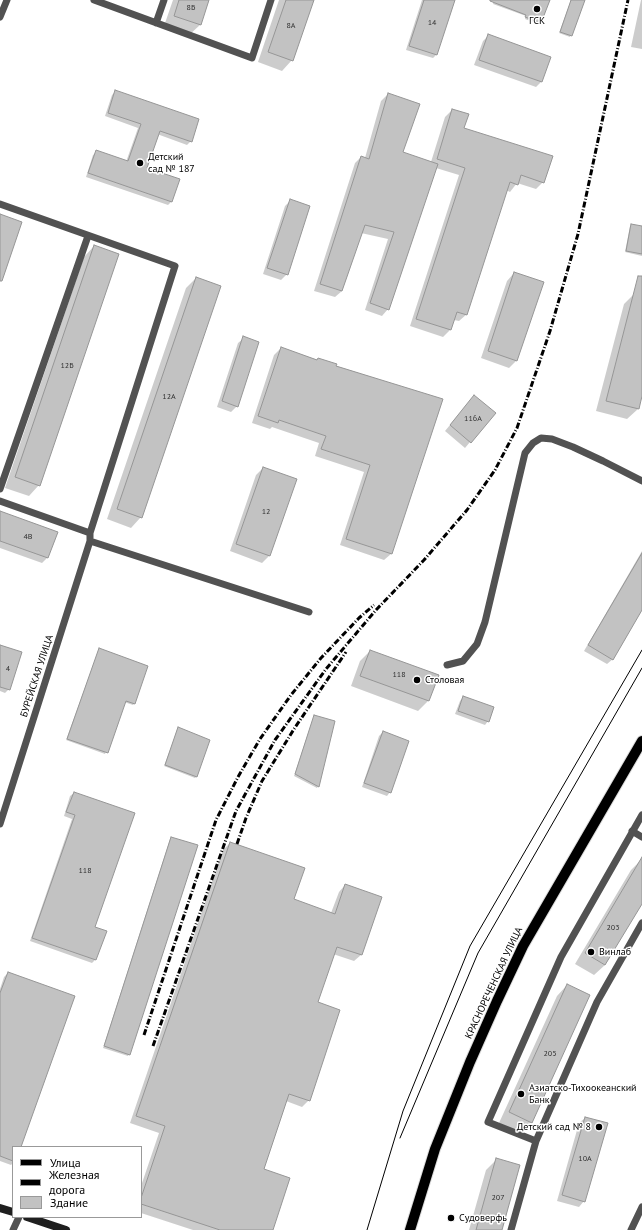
<!DOCTYPE html>
<meta charset="utf-8">
<style>
body{margin:0}
#map{position:relative;width:642px;height:1230px;overflow:hidden;background:#fff;font-family:"PT Sans",sans-serif}
canvas{display:block}
.legend{position:absolute;left:12px;top:1146px;width:130px;height:72px;box-sizing:border-box;background:#fff;border:1px solid #999;margin:0;padding:5px 7px;list-style:none;font-size:12px;color:#000}
.legend li{display:flex;align-items:center;gap:8px;height:20px}
.legend b{width:20px;border:1px solid #999}
</style>
<div id="map">
<canvas width="642" height="1230"></canvas>
<ul class="legend">
<li><b style="height:5px;background:#000"></b>Улица</li>
<li><b style="height:5px;background:#000"></b>Железная дорога</li>
<li><b style="height:11px;background:#c2c2c2"></b>Здание</li>
</ul>
</div>
<script>
const ctx = document.querySelector('canvas').getContext('2d');
ctx.lineJoin = 'round';
function fillPath(path, color) { ctx.fillStyle = color; ctx.fill(path, 'evenodd'); }
const toPath = rows => new Path2D(rows.map(r => 'M' + r).join(''));
function strokePath(path, color, width, dash) { ctx.strokeStyle = color; ctx.lineWidth = width; ctx.lineCap = dash ? 'butt' : 'round'; ctx.setLineDash(dash || []); ctx.stroke(path); }
function write(font, color, halo, rows, align = 'center') {
  ctx.font = font + ' "PT Sans",sans-serif'; ctx.lineWidth = 3; ctx.setLineDash([]); ctx.textBaseline = 'middle'; ctx.strokeStyle = halo; ctx.fillStyle = color; for (const [text, x, y, turn = 0] of rows) {
    ctx.save(); ctx.translate(x, y); ctx.rotate((+turn || 0) * Math.PI / 180); ctx.textAlign = isNaN(turn) ? turn : align; if (halo) ctx.strokeText(text, 0, 0); ctx.fillText(text, 0, 0); ctx.restore();
  }
}
const shadow = toPath([
 [173,0,208,0,200,25,189,35,164,26],
 [279,0,313,0,292,60,282,71,258,62],
 [422,0,454,0,436,55,433,58,406,50],
 [494,0,548,0,538,24,525,19,526,16,493,4],
 [571,0,584,0,570,37,559,33],
 [641,0,642,0,642,49,631,47],
 [488,36,541,82,536,87,474,65,483,41],
 [116,91,191,141,187,145,157,134,146,168,171,202,168,205,86,177,93,155,97,152,126,162,138,128,105,116,112,95],
 [388,94,402,153,431,162,445,117,452,110,463,128,543,182,536,189,517,183,510,192,506,190,467,314,459,321,454,320,450,330,443,337,410,326,459,175,436,168,388,309,382,316,365,310,388,239,361,233,342,291,335,297,314,291,355,163,361,157,365,158,381,101],
 [291,200,287,274,281,280,263,274,285,206],
 [631,225,642,227,642,256,625,252,630,226],
 [94,246,39,485,29,496,5,488,84,257],
 [514,273,516,361,509,368,481,358,507,281],
 [196,278,141,517,131,528,107,519,186,288],
 [634,294,642,296,642,392,638,409,627,419,596,411,624,304],
 [244,338,237,406,231,412,217,407,238,343],
 [281,348,442,400,391,554,384,560,340,545,364,472,315,456,319,443,272,427,270,429,252,423,274,355],
 [469,402,470,442,465,448,445,431],
 [263,468,296,480,269,556,262,563,230,551,256,475],
 [0,512,56,533,47,558,42,563,0,548],
 [642,551,642,609,613,659,607,664,584,651],
 [0,646,9,689,5,693,0,691],
 [99,649,147,666,134,704,133,705,124,702,105,754,66,740],
 [370,651,428,701,418,711,351,686,360,661],
 [463,697,488,721,485,725,455,714,460,701],
 [313,718,318,786,317,788,294,776],
 [178,728,196,777,195,778,164,766],
 [383,732,390,792,387,796,362,787,379,736],
 [74,793,94,927,96,959,92,963,30,941,72,819,64,816,70,796],
 [172,838,129,1054,128,1056,103,1048,170,839],
 [230,843,293,900,331,913,339,892,345,885,361,955,354,961,333,954,317,1003,309,1100,302,1107,286,1101,262,1170,272,1230,193,1230,141,1213,141,1186,159,1133,130,1123,223,850],
 [641,860,642,902,605,965,594,975,575,964,631,870],
 [8,973,20,1147,13,1147,13,1163,11,1165,0,1161,0,989,4,977],
 [567,985,531,1122,521,1133,499,1123,557,996],
 [585,1118,584,1201,579,1207,557,1201,579,1123],
 [497,1159,501,1230,469,1230,486,1170]
]);
const building = toPath([
 [179,0,209,0,201,25,174,16,179,0],
 [286,0,314,0,293,61,268,52,286,0],
 [424,0,455,0,437,55,409,46,424,0],
 [490,0,550,0,541,23,525,17,526,15,490,1,490,0],
 [571,0,585,0,572,36,560,32,571,0],
 [488,34,551,57,542,82,479,60,488,34],
 [115,90,199,119,192,142,160,131,147,168,180,179,172,202,88,173,96,150,128,161,141,124,108,113,115,90],
 [388,93,420,104,403,152,438,164,389,310,370,303,394,232,365,225,342,291,320,284,361,156,369,159,388,93],
 [452,109,469,114,464,128,553,156,544,183,521,175,518,185,510,182,467,315,457,312,451,330,416,319,465,168,437,159,452,109],
 [290,199,310,206,288,275,267,268,290,199],
 [0,214,22,222,2,281,0,281,0,214],
 [631,224,642,226,642,254,626,251,631,224],
 [94,245,119,254,40,486,15,477,94,245],
 [514,272,544,282,517,361,488,351,514,272],
 [638,276,642,276,642,396,639,409,606,401,638,276],
 [196,277,221,286,142,518,117,509,196,277],
 [243,336,259,342,238,407,222,401,243,336],
 [281,347,317,360,318,358,337,364,336,366,443,399,392,554,346,539,370,465,321,449,326,436,279,420,278,423,258,416,281,347],
 [474,395,496,413,471,443,450,425,474,395],
 [263,467,297,479,270,556,236,544,263,467],
 [0,511,58,532,48,558,0,541,0,511],
 [642,553,642,610,613,660,588,645,642,553],
 [0,645,22,652,10,690,0,687,0,645],
 [99,648,148,666,135,704,126,701,108,753,67,739,99,648],
 [370,650,439,675,429,701,360,676,370,650],
 [463,696,494,707,489,722,458,711,463,696],
 [314,715,335,721,319,787,295,774,314,715],
 [178,727,210,740,197,777,165,765,178,727],
 [383,731,409,741,391,793,364,783,383,731],
 [74,792,135,813,95,927,107,931,96,960,32,938,75,815,66,812,74,792],
 [171,837,198,845,130,1055,104,1046,171,837],
 [230,842,305,868,294,899,335,914,345,884,382,897,362,955,337,947,318,1002,340,1010,310,1101,289,1094,264,1169,290,1178,273,1230,220,1230,141,1204,141,1198,165,1126,136,1116,230,842],
 [642,857,642,904,605,965,585,953,642,857],
 [8,972,75,996,21,1147,13,1147,13,1161,0,1156,0,993,8,972],
 [567,984,590,995,532,1123,509,1112,567,984],
 [585,1117,608,1123,585,1202,562,1195,585,1117],
 [496,1158,520,1165,502,1230,476,1230,496,1158]
]);
const lane = toPath([
 [94,0,252,58,271,0],
 [0,17,7,0],
 [156,23,164,0],
 [0,204,175,266,90,533,90,541,0,824],
 [0,489,88,236],
 [0,501,90,533],
 [90,541,309,612],
 [447,665,463,661,477,644,485,622,525,453,533,443,541,438,552,439,573,447,603,461,642,481],
 [632,831,642,837],
 [536,1141,488,1122,561,957,642,815],
 [13,1230,19,1217],
 [511,1230,536,1141,597,1002,642,923],
 [631,1230,642,1207]
]);
const secondary = toPath([
 [0,1208,13,1212],
 [27,1217,66,1230]
]);
const primary = toPath([
 [410,1230,435,1149,470,1062,497,1001,523,946,642,741]
]);
const tram = toPath([
 [400,1138,478,953,642,668],
 [367,1230,403,1111,470,946,642,650]
]);
const rail = toPath([
 [237,844,246,818,262,781,294,729,346,652],
 [144,1035,216,820,238,777,260,739,291,695,321,658,359,618,374,605],
 [153,1046,236,811,275,740,326,669,376,610,424,560,467,510,495,470,517,428,550,331,578,234,628,0]
]);
const markers = [
 [537,9,4,"#000"],
 [140,163,4,"#000"],
 [417,680,4,"#000"],
 [591,952,4,"#000"],
 [521,1094,4,"#000"],
 [599,1127,4,"#000"],
 [451,1218,4,"#000"]
];
const numberNames = [
 ["8Б",191,8],
 ["14",432,23],
 ["8А",291,26],
 ["12Б",67,366],
 ["12А",169,397],
 ["116А",473,419],
 ["12",266,512],
 ["4В",28,537],
 ["4",8,669],
 ["118",399,675],
 ["118",85,871],
 ["203",613,928],
 ["205",550,1054],
 ["10А",585,1159],
 ["207",498,1198]
];
const poiNames = [
 ["ГСК",537,21,"center"],
 ["Детский",148,157],
 ["сад № 187",148,169],
 ["Столовая",425,680],
 ["Винлаб",599,952],
 ["Азиатско-Тихоокеанский",529,1088],
 ["Банк",529,1100],
 ["Детский сад № 8",591,1127,"right"],
 ["Судоверфь",459,1218]
];
const streetNames = [
 ["БУРЕЙСКАЯ УЛИЦА",37,676,-72],
 ["КРАСНОРЕЧЕНСКАЯ УЛИЦА",494,983,-65]
];
fillPath(shadow, '#0003');
fillPath(building, '#c2c2c2');
strokePath(building, '#969696', 1);
strokePath(primary, '#dbdbdb', 12);
strokePath(lane, '#525252', 7);
strokePath(secondary, '#1f1f1f', 8);
strokePath(primary, '#000', 10);
strokePath(tram, '#000', 1);
strokePath(rail, '#000', 3, [6, 2, 1, 2]);
for (const [x, y, r, color] of markers) { const dot = new Path2D(); dot.arc(x, y, r, 0, 2 * Math.PI); ctx.fillStyle = color; ctx.fill(dot); strokePath(dot, '#fff', 1.5); }
write('8px', '#303030', null, numberNames);
write('10px', '#000', '#fff', poiNames, 'left');
write('10px', '#000', '#fff', streetNames);
</script>
